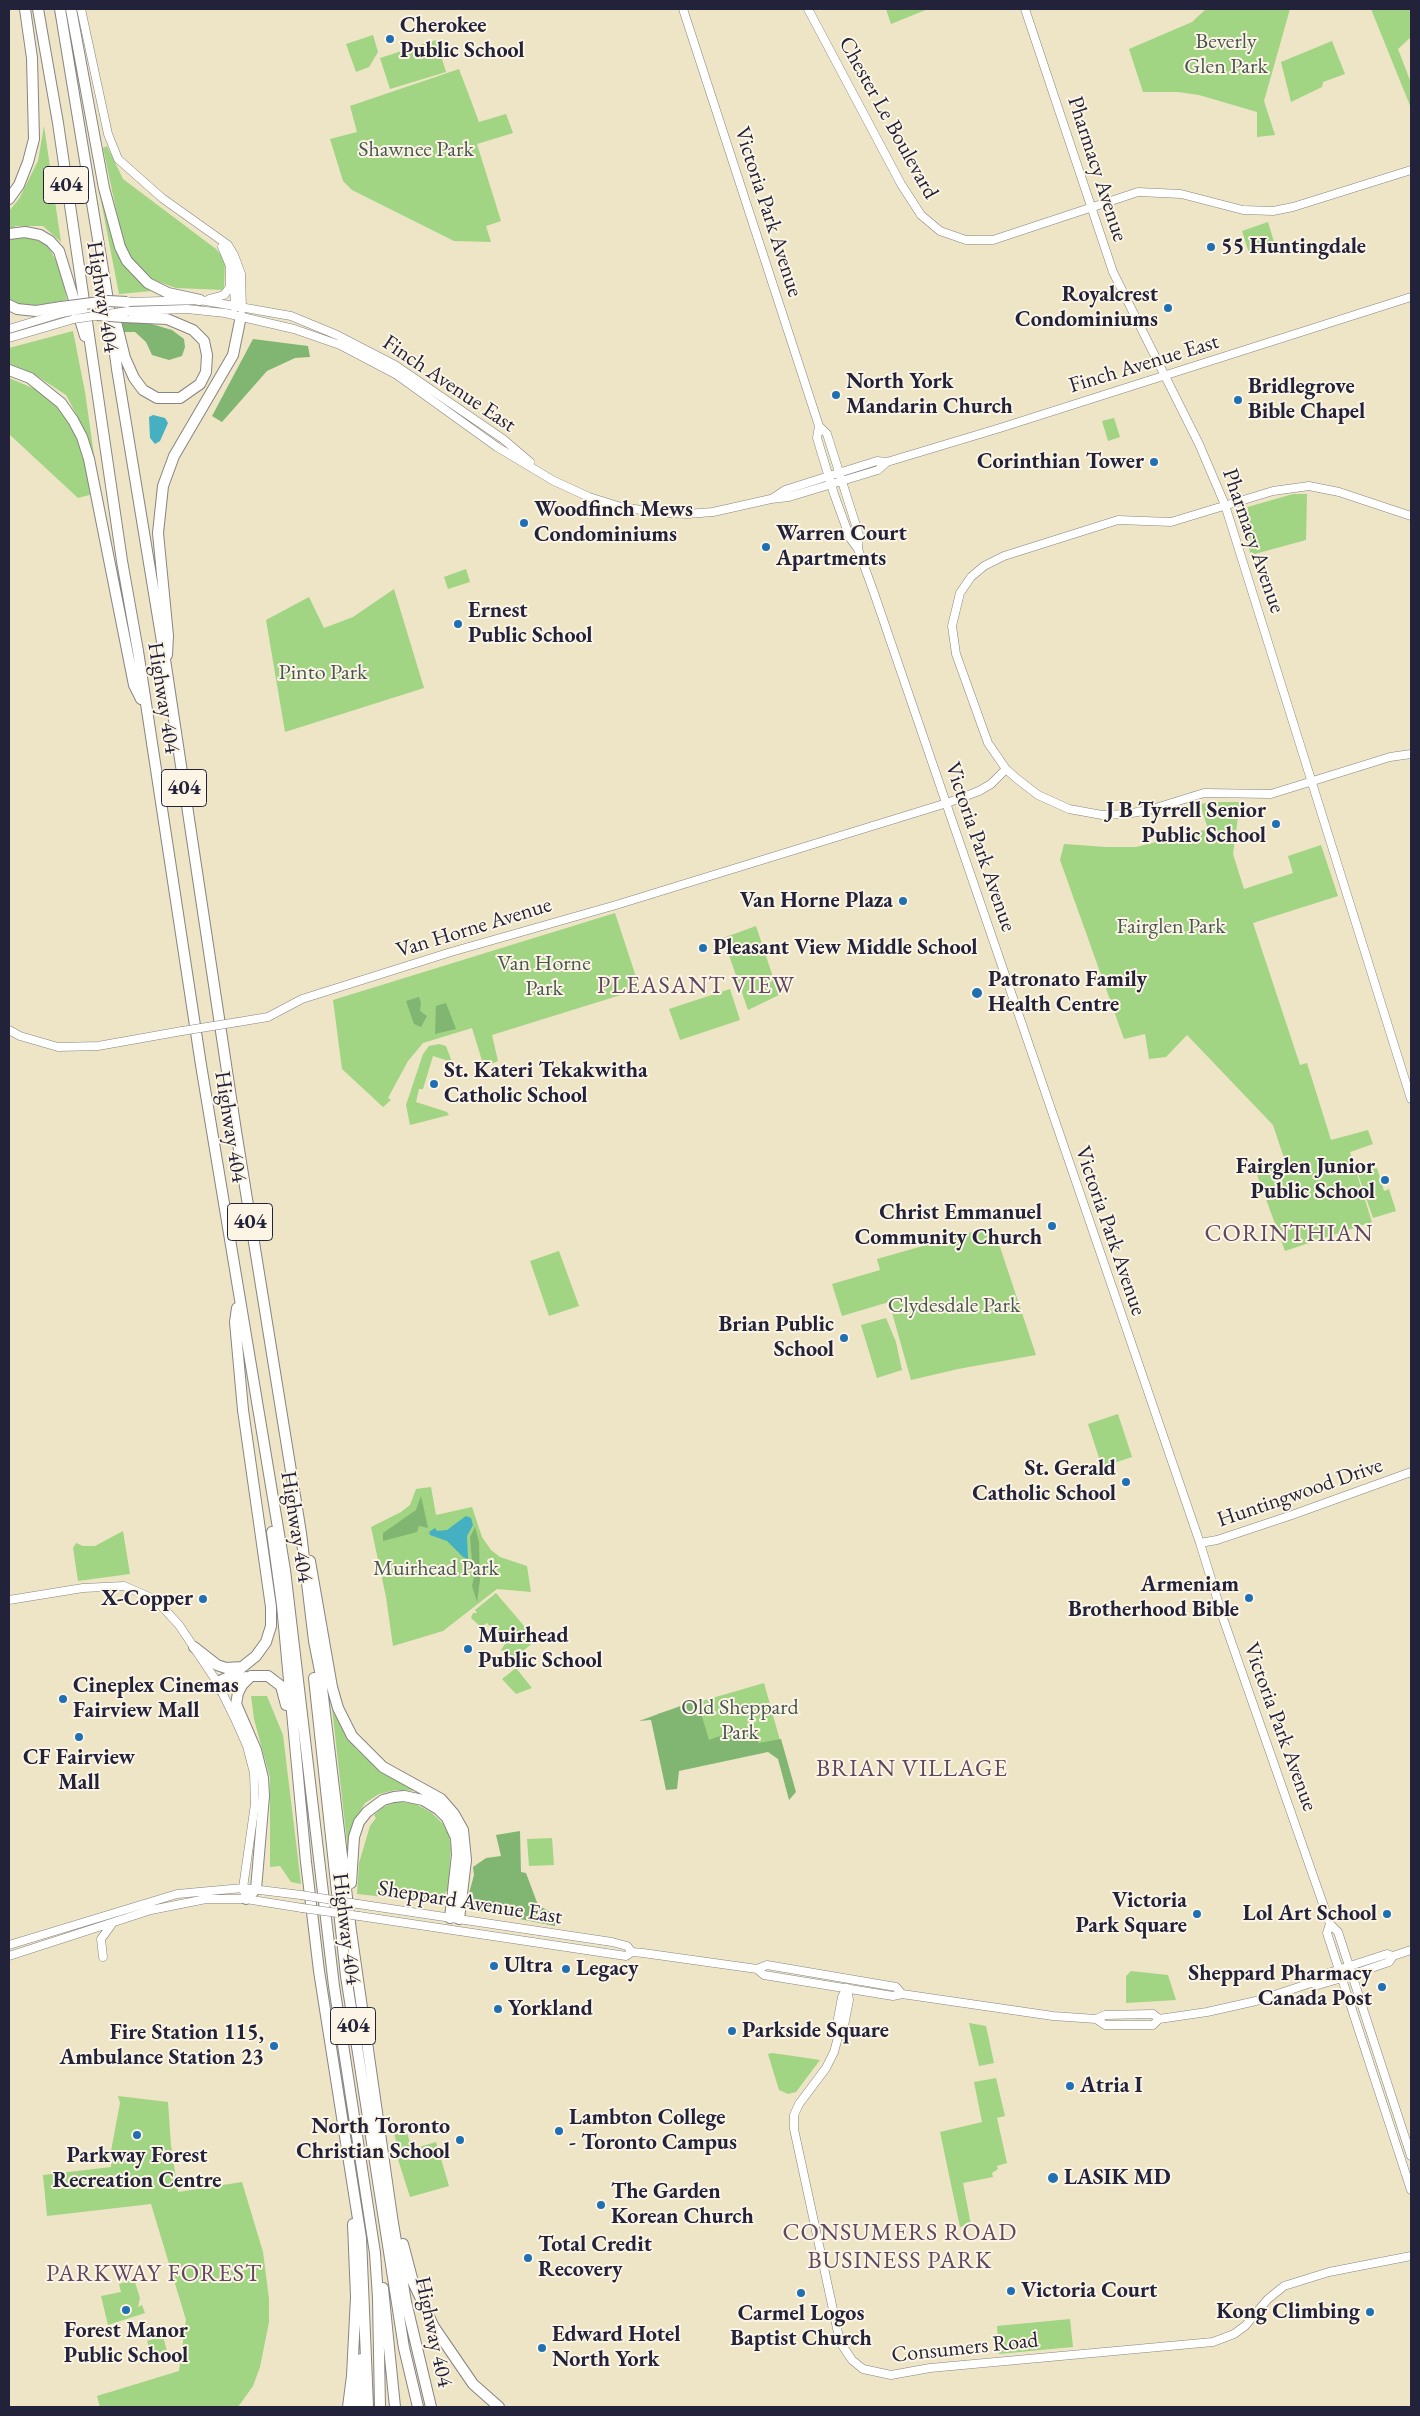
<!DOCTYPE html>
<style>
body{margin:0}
#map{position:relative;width:1420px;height:2416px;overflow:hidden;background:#ede5c6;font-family:"EB Garamond",serif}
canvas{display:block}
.frame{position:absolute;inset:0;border:10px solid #22223b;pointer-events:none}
</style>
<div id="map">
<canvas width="1420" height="2416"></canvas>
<div class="frame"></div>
</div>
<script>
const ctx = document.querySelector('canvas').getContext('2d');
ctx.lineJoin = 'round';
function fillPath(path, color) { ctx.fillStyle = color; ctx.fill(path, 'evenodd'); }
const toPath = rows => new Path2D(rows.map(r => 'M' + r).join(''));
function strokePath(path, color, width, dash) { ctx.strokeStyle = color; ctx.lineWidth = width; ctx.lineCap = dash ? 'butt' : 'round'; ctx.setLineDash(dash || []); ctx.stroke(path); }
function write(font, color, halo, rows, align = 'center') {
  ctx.font = font + ' "EB Garamond",serif'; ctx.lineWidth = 4; ctx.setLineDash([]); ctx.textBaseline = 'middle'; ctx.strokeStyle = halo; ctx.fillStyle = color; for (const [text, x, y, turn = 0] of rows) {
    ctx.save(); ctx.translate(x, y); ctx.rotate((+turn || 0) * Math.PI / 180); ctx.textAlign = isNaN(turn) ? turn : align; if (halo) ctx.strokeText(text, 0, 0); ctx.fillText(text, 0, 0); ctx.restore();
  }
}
const green = toPath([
 [886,9,928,9,891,24],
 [1206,9,1290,9,1264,101,1275,135,1257,137,1257,112,1199,95,1178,92,1143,92,1129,49,1192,22],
 [1371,9,1411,9,1411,37,1398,49,1411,83,1411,108],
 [373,35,378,52,369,67,356,72,346,44],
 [436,40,446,72,390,89,380,58],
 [1332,41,1345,74,1323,82,1322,87,1291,102,1281,62],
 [459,69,479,122,506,114,513,133,477,144,501,221,486,226,491,242,454,241,352,190,343,181,330,139,357,132,350,106],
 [44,126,61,242,43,226,16,226,9,230,9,211,19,199,38,161],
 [90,144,93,144,115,249,126,267,152,291,119,294],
 [107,146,123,179,216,249,225,260,224,290,176,288,151,279,139,272,123,242,103,148],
 [1268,222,1275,245,1249,253,1242,231],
 [14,236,28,236,48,246,60,268,67,300,30,306,17,305,9,300,9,239],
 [73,331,85,392,97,476,95,476,83,427,66,395,34,374,9,364,9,348],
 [9,378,35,389,52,402,68,420,80,443,93,494,78,498,9,434],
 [1114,418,1120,437,1108,441,1102,421],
 [1293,494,1307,494,1306,540,1251,555,1237,510],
 [466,569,470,582,448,589,444,577],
 [394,589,424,688,285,732,266,620,309,597,324,628,353,617],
 [1215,802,1240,802,1233,854,1244,889,1293,873,1288,856,1321,845,1338,896,1253,923,1300,1065,1307,1063,1331,1140,1368,1130,1373,1144,1350,1152,1372,1222,1285,1251,1256,1172,1285,1161,1273,1125,1187,1035,1166,1057,1149,1059,1145,1034,1124,1039,1060,860,1064,844,1106,847,1136,847,1208,829,1200,804],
 [615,913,640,989,492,1035,498,1061,484,1067,472,1028,423,1043,408,1061,388,1098,391,1100,383,1107,342,1069,333,1000],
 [756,926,779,995,748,1010,723,938],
 [730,989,740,1020,680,1040,669,1009],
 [439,1044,446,1046,452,1062,433,1056,423,1089,419,1089,416,1102,447,1112,449,1115,410,1125,406,1105,423,1054,429,1046],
 [1377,1168,1384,1191,1389,1189,1396,1211,1373,1218,1358,1174],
 [993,1226,1036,1355,958,1369,911,1380,889,1302,842,1316,832,1284,880,1270,877,1259],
 [559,1251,579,1306,549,1316,530,1261],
 [886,1318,896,1342,902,1370,877,1378,861,1325],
 [1118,1414,1132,1457,1102,1467,1088,1424],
 [431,1487,436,1515,472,1507,482,1537,491,1550,500,1557,527,1566,531,1592,497,1589,443,1631,393,1646,386,1597,371,1527,401,1512,410,1505,416,1489],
 [123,1531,130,1574,78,1581,73,1548,76,1543,83,1546,95,1546],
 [496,1593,536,1640,516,1657,513,1655,510,1660,501,1650,505,1644,487,1623,481,1627,471,1618,473,1613,477,1613,475,1610],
 [516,1668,532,1688,516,1694,502,1679],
 [764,1683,781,1744,673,1768,657,1714],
 [251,1696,267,1696,283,1735,301,1884,291,1882,280,1866,270,1867,270,1778,254,1719],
 [331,1699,356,1749,380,1770,420,1791,396,1790,379,1794,365,1803,355,1819,348,1851],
 [397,1802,414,1803,432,1813,443,1824,449,1836,451,1848,448,1889,442,1897,431,1902,357,1894,359,1863,370,1826,376,1818,374,1815,383,1807],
 [552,1838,554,1865,529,1866,527,1839],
 [1131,1971,1168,1975,1176,2000,1126,2003,1126,1976],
 [969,2023,986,2026,994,2063,979,2066],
 [772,2053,800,2057,820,2060,796,2092,788,2094,779,2090,768,2054],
 [996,2078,1005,2116,997,2118,1007,2163,997,2166,998,2169,992,2173,993,2177,963,2183,971,2225,960,2227,940,2132,982,2122,974,2082],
 [118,2096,168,2102,171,2145,178,2192,242,2182,263,2252,269,2299,269,2322,260,2367,253,2386,238,2407,100,2407,97,2396,179,2371,186,2320,151,2204,47,2216,43,2175,111,2167,111,2151,120,2103],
 [404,2123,412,2149,436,2142,449,2186,410,2197,396,2153,399,2152,392,2126],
 [134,2279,140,2298,138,2307,142,2305,145,2313,108,2325,101,2296,121,2292,119,2284],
 [1070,2319,1073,2347,999,2354,997,2326],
 [163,2336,168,2355,164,2361,154,2363,147,2341]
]);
const forest = toPath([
 [122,322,148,323,172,330,184,339,185,347,182,356,169,360,152,355,146,342,135,332,124,332],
 [253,339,308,346,310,357,295,358,267,371,222,422,212,416],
 [419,997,421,1003,420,1011,427,1016,421,1027,414,1024,406,1001],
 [446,1003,456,1029,435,1034,436,1006],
 [421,1496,428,1528,419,1526,417,1532,383,1541,383,1533,416,1510],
 [475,1527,479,1542,480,1580,477,1602,472,1586,476,1567,472,1561,470,1537],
 [697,1700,709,1740,745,1727,759,1743,781,1739,796,1792,789,1800,778,1759,768,1752,679,1771,677,1789,666,1790,651,1720,639,1721],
 [520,1831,521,1872,526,1873,538,1905,555,1915,555,1926,465,1908,474,1875,473,1867,486,1858,501,1856,496,1835]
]);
const water = toPath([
 [153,415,165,418,168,423,160,441,155,444,150,438,149,417],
 [466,1516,471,1518,473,1525,467,1536,468,1559,463,1557,447,1541,430,1535,429,1532,435,1528,437,1531,447,1530]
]);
const secondary = toPath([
 [81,9,108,134,118,159,162,198,228,245,234,255,241,274,242,309],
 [683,9,819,426,827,434,839,472,859,535,858,549],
 [808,9,901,184,921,215,940,231,966,240,993,240,1138,192,1181,194,1243,210,1273,211,1293,207,1411,170],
 [1025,9,1113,272,1199,444,1225,505,1411,1099],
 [233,265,235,308],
 [209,299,224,295,230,287,230,266,222,247],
 [127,302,200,300,291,316,337,335,395,365,503,439,530,462],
 [128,311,187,309,225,313,294,329,340,345,397,375,497,447,554,481,589,497,621,507,654,512,687,514,713,512,771,499,789,497,878,470,887,462],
 [9,329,62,313],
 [9,338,74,319],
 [819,426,817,438,834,494,850,538,858,549,874,593,1200,1543,1224,1621,1330,1924,1338,1932,1411,2156],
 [773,498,785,490,829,476,877,461,887,462,1000,428,1411,297],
 [1411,516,1339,492,1309,486,1273,491,1171,522,1118,520,1004,556,984,566,971,577,960,593,952,626,956,654,988,743,1006,769,1016,778,1038,795,1069,809,1102,815,1126,814,1149,810,1204,793,1271,794,1390,757,1411,754],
 [238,1022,268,1017,302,999,451,952,616,905,947,803,979,791,991,784,1006,769],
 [9,1030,20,1036,58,1047,98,1046,182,1031],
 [1200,1543,1217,1540,1292,1515,1411,1472],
 [9,1600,83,1588,124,1586,156,1600,179,1625,217,1682,235,1719,247,1746,254,1773,255,1804,243,1888,246,1899],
 [358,1904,612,1942,627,1946,632,1952],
 [359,1916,626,1956,632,1952,643,1953,757,1969,767,1965,896,1987,902,1994],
 [1330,1924,1327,1933,1411,2190],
 [9,1945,177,1894,243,1888,301,1895],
 [9,1956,151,1910,206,1899,246,1899,302,1908],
 [103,1957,101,1939,112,1924],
 [757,1969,764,1975,893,1996,902,1994,1053,2016,1096,2019,1105,2015,1153,2014,1159,2019],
 [1311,1983,1318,1985,1342,1978,1389,1962,1393,1956],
 [847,1988,849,2000,844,2026,840,2030,834,2052,826,2068,799,2104,794,2115,794,2129,840,2342,852,2360,863,2369,891,2375,930,2368,1213,2342,1234,2334,1245,2326,1268,2299,1284,2286,1329,2272,1411,2256],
 [1096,2019,1105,2025,1153,2025,1159,2019,1207,2012,1256,2001,1311,1983,1316,1977,1387,1954,1393,1956,1411,1950],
 [840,2030,837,2024,842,1997,847,1988]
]);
const highway = toPath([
 [38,9,58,123,122,561,138,651,201,1065,285,1570,334,1986,375,2253,378,2298,380,2407],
 [60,9,107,294,117,369,166,666,236,1131,301,1533,314,1641,320,1671,351,1931,392,2217,406,2302,431,2407],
 [71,9,104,188,120,247,127,261,148,283,168,293,200,300],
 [9,199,19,185,28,162,34,139,32,58,25,9],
 [9,234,25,232,40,235,50,241,59,251,85,336],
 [9,305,17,309,36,311,61,307],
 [114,314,125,358,134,378,143,390,157,398,180,398,200,384,206,372,207,355,204,341,193,330,167,319,123,317],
 [9,370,30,378,61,403,73,420,82,437,89,459,134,685,141,699],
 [167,655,168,636,158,533,163,486,174,456,233,355,241,316],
 [272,1532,282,1605,306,1862,319,1971,361,2238,368,2407],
 [310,1561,332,1687,338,1708,352,1736,383,1767,441,1799,454,1814,463,1830,466,1860,459,1919],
 [194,1647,217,1665,226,1668,242,1667],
 [314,1678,346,1976,404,2348,418,2407],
 [217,1682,231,1676,256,1656,266,1642,271,1626,271,1607,243,1410,235,1322,237,1308],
 [221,1690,246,1677],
 [351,1883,354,1837,359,1822,367,1812,383,1800,394,1797,404,1796,423,1800,438,1809,447,1818,456,1838,457,1855,450,1918],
 [246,1899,256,1889,264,1796,263,1778,256,1750,236,1704,238,1693,242,1685,251,1676,268,1676,281,1686,286,1705],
 [403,2244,413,2282,434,2327,473,2384,499,2407],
 [383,2288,395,2407],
 [348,2407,352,2376,356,2297,353,2224],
 [358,2407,361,2359]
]);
const secondaryBridge = toPath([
 [62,313,83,309],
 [74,319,128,311],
 [182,1031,238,1022],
 [301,1895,358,1904],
 [302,1908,359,1916]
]);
const highwayBridge = toPath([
 [61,307,108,301,127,302],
 [97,315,123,317]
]);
const markers = [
 [390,39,5,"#1f6fb2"],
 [1211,247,5,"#1f6fb2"],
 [1168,308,5,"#1f6fb2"],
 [836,395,5,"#1f6fb2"],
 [1238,400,5,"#1f6fb2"],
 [1154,462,5,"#1f6fb2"],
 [524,523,5,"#1f6fb2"],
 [766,547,5,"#1f6fb2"],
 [458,624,5,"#1f6fb2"],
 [1276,824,5,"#1f6fb2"],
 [903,901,5,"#1f6fb2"],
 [703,948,5,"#1f6fb2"],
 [977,993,6,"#1f6fb2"],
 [434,1084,5,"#1f6fb2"],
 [1385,1180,5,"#1f6fb2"],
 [1052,1226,5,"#1f6fb2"],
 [844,1338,5,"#1f6fb2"],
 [1126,1482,5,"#1f6fb2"],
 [1249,1598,5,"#1f6fb2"],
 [203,1599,5,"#1f6fb2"],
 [468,1649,5,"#1f6fb2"],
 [63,1699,5,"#1f6fb2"],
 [79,1737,5,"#1f6fb2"],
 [1197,1914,5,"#1f6fb2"],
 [1387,1914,5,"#1f6fb2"],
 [494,1966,5,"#1f6fb2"],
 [566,1969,5,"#1f6fb2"],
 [1382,1987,5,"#1f6fb2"],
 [498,2009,5,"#1f6fb2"],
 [732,2031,5,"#1f6fb2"],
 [274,2046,5,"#1f6fb2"],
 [1070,2086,5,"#1f6fb2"],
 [559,2131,5,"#1f6fb2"],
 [137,2135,5,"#1f6fb2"],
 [460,2140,5,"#1f6fb2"],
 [1053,2178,6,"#1f6fb2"],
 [601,2205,5,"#1f6fb2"],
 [528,2258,5,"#1f6fb2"],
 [1011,2291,5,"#1f6fb2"],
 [801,2293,5,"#1f6fb2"],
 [126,2310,5,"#1f6fb2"],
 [1370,2312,5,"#1f6fb2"],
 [542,2348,5,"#1f6fb2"]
];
const shields = [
 [66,185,45],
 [184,788,45],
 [250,1222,45],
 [353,2026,45]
];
const shieldNames = [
 ["404",66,185],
 ["404",184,788],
 ["404",250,1222],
 ["404",353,2026]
];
const poiNames = [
 ["Cherokee",400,26],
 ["Public School",400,51],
 ["55 Huntingdale",1221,247],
 ["Royalcrest",1158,295,"right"],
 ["Condominiums",1158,320,"right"],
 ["North York",846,382],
 ["Mandarin Church",846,407],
 ["Bridlegrove",1248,387],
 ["Bible Chapel",1248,412],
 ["Corinthian Tower",1144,462,"right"],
 ["Woodfinch Mews",534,510],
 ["Condominiums",534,535],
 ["Warren Court",776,534],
 ["Apartments",776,559],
 ["Ernest",468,611],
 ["Public School",468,636],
 ["J B Tyrrell Senior",1266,811,"right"],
 ["Public School",1266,836,"right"],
 ["Van Horne Plaza",893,901,"right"],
 ["Pleasant View Middle School",713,948],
 ["Patronato Family",988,980],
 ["Health Centre",988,1005],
 ["St. Kateri Tekakwitha",444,1071],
 ["Catholic School",444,1096],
 ["Fairglen Junior",1375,1167,"right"],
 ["Public School",1375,1192,"right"],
 ["Christ Emmanuel",1042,1213,"right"],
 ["Community Church",1042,1238,"right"],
 ["Brian Public",834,1325,"right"],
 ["School",834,1350,"right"],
 ["St. Gerald",1116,1469,"right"],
 ["Catholic School",1116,1494,"right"],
 ["Armeniam",1239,1585,"right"],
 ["Brotherhood Bible",1239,1610,"right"],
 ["X-Copper",193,1599,"right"],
 ["Muirhead",478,1636],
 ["Public School",478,1661],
 ["Cineplex Cinemas",73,1686],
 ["Fairview Mall",73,1711],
 ["CF Fairview",79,1758,"center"],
 ["Mall",79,1783,"center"],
 ["Victoria",1187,1901,"right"],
 ["Park Square",1187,1926,"right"],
 ["Lol Art School",1377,1914,"right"],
 ["Ultra",504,1966],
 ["Legacy",576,1969],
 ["Sheppard Pharmacy",1372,1974,"right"],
 ["Canada Post",1372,1999,"right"],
 ["Yorkland",508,2009],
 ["Parkside Square",742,2031],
 ["Fire Station 115,",264,2033,"right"],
 ["Ambulance Station 23",264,2058,"right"],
 ["Atria I",1080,2086],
 ["Lambton College",569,2118],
 ["- Toronto Campus",569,2143],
 ["North Toronto",450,2127,"right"],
 ["Christian School",450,2152,"right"],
 ["Parkway Forest",137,2156,"center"],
 ["Recreation Centre",137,2181,"center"],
 ["LASIK MD",1064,2178],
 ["The Garden",611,2192],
 ["Korean Church",611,2217],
 ["Total Credit",538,2245],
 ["Recovery",538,2270],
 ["Victoria Court",1021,2291],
 ["Kong Climbing",1360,2312,"right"],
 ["Carmel Logos",801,2314,"center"],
 ["Baptist Church",801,2339,"center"],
 ["Forest Manor",126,2331,"center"],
 ["Public School",126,2356,"center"],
 ["Edward Hotel",552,2335],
 ["North York",552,2360]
];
const parkNames = [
 ["Beverly",1226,42],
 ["Glen Park",1226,67],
 ["Shawnee Park",416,150],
 ["Pinto Park",323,673],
 ["Fairglen Park",1171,927],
 ["Van Horne",544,964],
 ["Park",544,989],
 ["Clydesdale Park",954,1306],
 ["Muirhead Park",436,1569],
 ["Old Sheppard",740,1708],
 ["Park",740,1733]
];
const streetNames = [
 ["Chester Le Boulevard",888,118,61],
 ["Pharmacy Avenue",1097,169,72],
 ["Victoria Park Avenue",768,212,72],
 ["Highway 404",102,297,81],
 ["Finch Avenue East",1144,364,-17],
 ["Finch Avenue East",449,384,34],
 ["Pharmacy Avenue",1253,541,71],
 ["Highway 404",163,698,81],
 ["Victoria Park Avenue",980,847,71],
 ["Van Horne Avenue",474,928,-17],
 ["Highway 404",230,1127,81],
 ["Victoria Park Avenue",1110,1231,71],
 ["Huntingwood Drive",1300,1493,-19],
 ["Highway 404",296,1527,81],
 ["Victoria Park Avenue",1280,1727,70],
 ["Sheppard Avenue East",470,1903,9],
 ["Highway 404",346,1929,83],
 ["Highway 404",433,2332,78],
 ["Consumers Road",965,2348,-6]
];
const neighbourhoodNames = [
 ["PLEASANT VIEW",696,986],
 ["CORINTHIAN",1289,1234],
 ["BRIAN VILLAGE",912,1769],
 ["CONSUMERS ROAD",900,2233],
 ["BUSINESS PARK",900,2261],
 ["PARKWAY FOREST",154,2274]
];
fillPath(green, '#a1d483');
fillPath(forest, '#80b671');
fillPath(water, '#44b0c1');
strokePath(secondary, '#888480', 9);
strokePath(highway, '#888480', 12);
strokePath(secondary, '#fff', 8);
strokePath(highway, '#fff', 10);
strokePath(secondaryBridge, '#888480', 9, []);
strokePath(highwayBridge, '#888480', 12, []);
strokePath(secondaryBridge, '#fff', 8);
strokePath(highwayBridge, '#fff', 10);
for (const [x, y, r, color] of markers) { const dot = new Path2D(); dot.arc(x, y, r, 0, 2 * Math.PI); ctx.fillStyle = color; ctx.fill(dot); strokePath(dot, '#fcf5e5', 2); }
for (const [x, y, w] of shields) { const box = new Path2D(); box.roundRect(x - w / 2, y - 18.5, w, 37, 4); ctx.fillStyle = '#fcf5e5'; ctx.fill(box); strokePath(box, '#22223b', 1); }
write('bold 21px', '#22223b', null, shieldNames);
write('bold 22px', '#22223b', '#fcf5e5', poiNames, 'left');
write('22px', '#485751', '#fcf5e5', parkNames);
write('22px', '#22223b', '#fcf5e5', streetNames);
ctx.letterSpacing = '1px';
write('24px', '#604760', '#fcf5e5', neighbourhoodNames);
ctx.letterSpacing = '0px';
</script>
